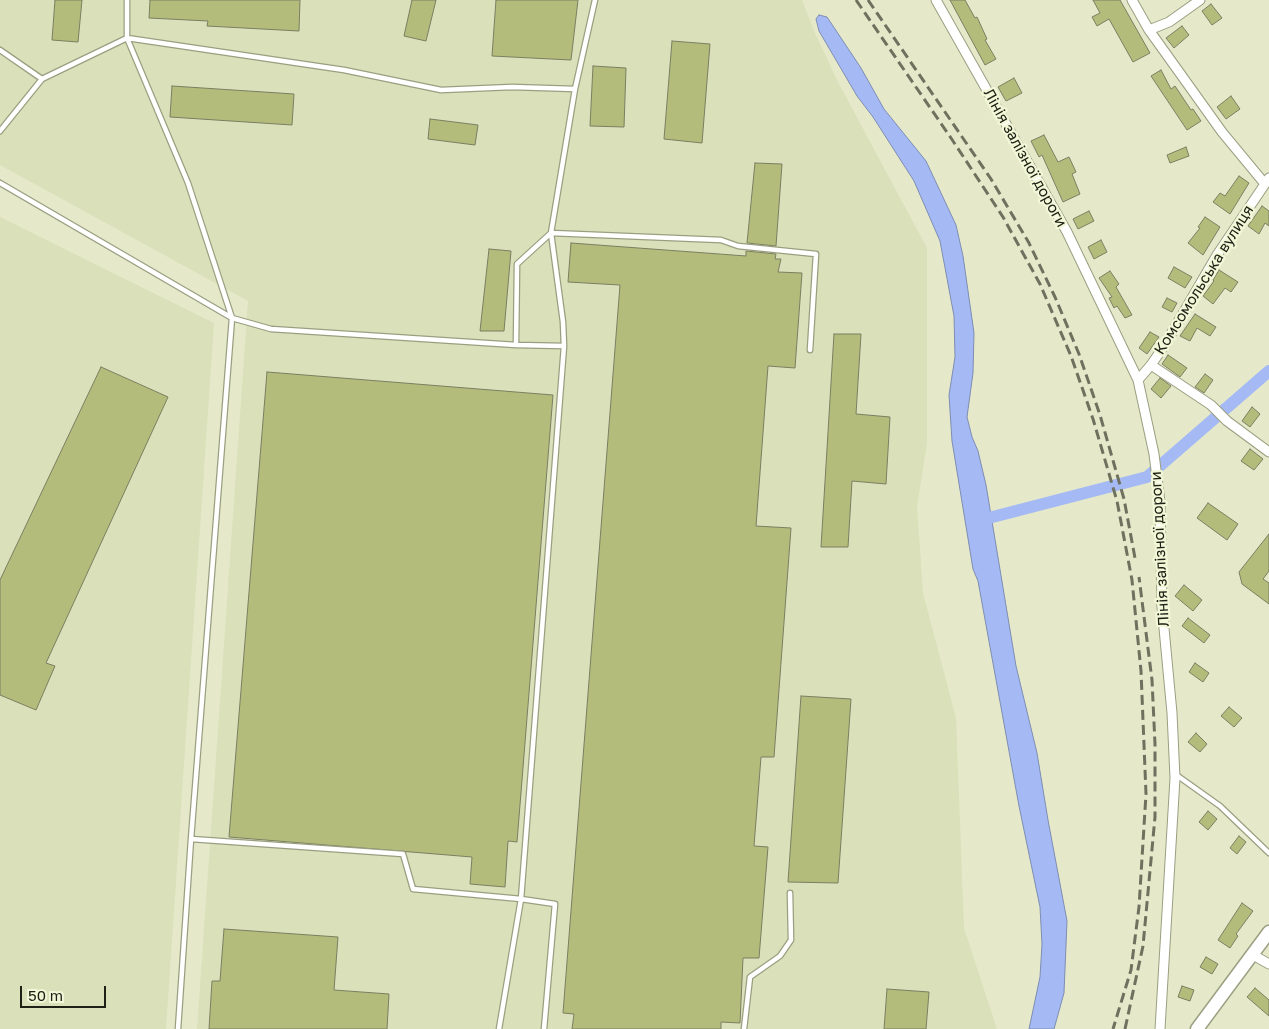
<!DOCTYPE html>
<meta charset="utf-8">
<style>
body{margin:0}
#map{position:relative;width:1269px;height:1029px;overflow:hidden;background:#e5e9ca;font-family:"Golos Text",sans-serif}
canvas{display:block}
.scale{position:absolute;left:20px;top:986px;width:86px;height:22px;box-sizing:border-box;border:2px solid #202116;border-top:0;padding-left:6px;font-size:15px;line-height:18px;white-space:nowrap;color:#202116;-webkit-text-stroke:4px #f2f7d7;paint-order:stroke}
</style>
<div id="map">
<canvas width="1269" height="1029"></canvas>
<div class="scale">50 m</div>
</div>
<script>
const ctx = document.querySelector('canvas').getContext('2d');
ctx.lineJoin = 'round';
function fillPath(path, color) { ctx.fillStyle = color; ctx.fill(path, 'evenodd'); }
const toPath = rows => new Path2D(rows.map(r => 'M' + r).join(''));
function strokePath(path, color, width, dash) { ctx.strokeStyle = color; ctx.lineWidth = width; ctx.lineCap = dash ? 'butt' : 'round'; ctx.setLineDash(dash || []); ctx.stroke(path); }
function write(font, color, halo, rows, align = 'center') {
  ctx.font = font + ' "Golos Text",sans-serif'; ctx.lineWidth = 4.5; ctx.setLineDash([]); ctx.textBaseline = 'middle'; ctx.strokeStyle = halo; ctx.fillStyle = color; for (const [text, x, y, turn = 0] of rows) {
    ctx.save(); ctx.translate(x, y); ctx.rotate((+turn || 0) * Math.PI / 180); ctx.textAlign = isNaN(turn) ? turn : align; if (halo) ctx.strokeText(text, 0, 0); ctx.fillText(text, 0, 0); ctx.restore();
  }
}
const built = toPath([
 [0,0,802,0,815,33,838,82,927,248,927,444,917,506,923,593,956,718,964,928,997,1029,197,1029,248,301,0,165],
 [0,217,214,323,166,1029,0,1029]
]);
const water = toPath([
 [819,15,827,17,861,68,884,109,926,161,956,225,963,256,974,333,973,373,967,417,972,437,978,451,986,485,1016,666,1037,753,1048,820,1067,921,1064,993,1054,1029,1029,1029,1040,977,1042,944,1040,907,1019,806,978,581,973,569,952,441,949,395,955,357,954,316,940,241,914,181,873,117,857,96,819,31,816,19,819,15]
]);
const canal = toPath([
 [977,521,1147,477,1269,371]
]);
const building = toPath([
 [55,0,82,0,78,42,52,40,55,0],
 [150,0,300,0,299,31,207,26,208,21,149,18,150,0],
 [412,0,436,0,426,41,404,36,412,0],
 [496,0,578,0,571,60,492,56,496,0],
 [950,0,965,0,975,18,977,17,987,39,985,40,996,59,985,65,950,0],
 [1093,0,1120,0,1150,53,1133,62,1109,19,1097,26,1092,17,1100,13,1093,0],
 [1211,4,1222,18,1212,25,1202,11,1211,4],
 [1182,26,1189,35,1174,48,1166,38,1182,26],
 [672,41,710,44,702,143,664,139,672,41],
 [593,66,626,68,624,127,590,126,593,66],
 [1161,70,1171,89,1175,86,1191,110,1193,109,1201,121,1187,130,1151,76,1161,70],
 [1014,78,1022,93,1006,101,998,87,1014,78],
 [172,86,294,94,292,125,170,117,172,86],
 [1231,96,1240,109,1226,119,1217,107,1231,96],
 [430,119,478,125,475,145,428,139,430,119],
 [1044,135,1058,162,1069,157,1076,172,1072,174,1080,194,1063,202,1042,155,1039,157,1031,141,1044,135],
 [1186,147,1189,156,1170,163,1167,155,1186,147],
 [755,163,782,164,776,246,747,243,755,163],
 [1239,176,1249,183,1230,214,1213,202,1220,193,1225,196,1239,176],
 [1262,206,1269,211,1269,226,1265,223,1259,234,1248,226,1262,206],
 [1089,211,1094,221,1078,229,1073,219,1089,211],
 [1205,217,1220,227,1203,255,1188,243,1200,228,1198,227,1205,217],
 [1101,240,1107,252,1094,259,1088,247,1101,240],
 [571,243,746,256,746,251,776,254,775,259,781,259,778,272,802,273,795,368,768,366,756,526,791,528,774,757,761,757,754,846,768,847,759,958,743,958,740,1023,721,1022,721,1029,572,1029,574,1014,563,1013,620,285,568,282,571,243],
 [489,249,511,251,504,331,480,331,489,249],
 [1174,267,1192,277,1185,288,1168,278,1174,267],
 [1219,270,1238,282,1231,292,1225,288,1213,304,1203,296,1214,281,1213,280,1219,270],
 [1110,271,1119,284,1116,287,1132,315,1125,318,1117,306,1114,308,1109,298,1112,297,1099,278,1110,271],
 [1167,298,1177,303,1172,312,1162,307,1167,298],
 [1195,314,1216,327,1210,336,1197,328,1190,341,1180,336,1195,314],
 [1150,332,1159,337,1147,354,1139,348,1150,332],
 [834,334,861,334,856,414,890,417,886,484,852,481,848,547,821,547,834,334],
 [1168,355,1187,368,1180,377,1162,364,1168,355],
 [101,367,168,397,46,663,55,666,36,710,0,695,0,580,101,367],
 [267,372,553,395,517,842,508,841,505,887,470,884,472,857,229,837,267,372],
 [1205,374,1213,380,1204,393,1195,387,1205,374],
 [1160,378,1171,386,1161,398,1151,389,1160,378],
 [1252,407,1260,414,1250,427,1242,421,1252,407],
 [1250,449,1263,459,1254,470,1241,461,1250,449],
 [1208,503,1238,524,1227,540,1197,518,1208,503],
 [1269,534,1269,571,1263,579,1269,583,1269,604,1242,584,1239,572,1269,534],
 [1184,585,1202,600,1193,611,1175,596,1184,585],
 [1188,618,1210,635,1204,643,1182,626,1188,618],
 [1195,663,1209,673,1203,682,1189,672,1195,663],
 [801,696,851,699,838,883,788,882,801,696],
 [1229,707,1242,718,1234,727,1221,716,1229,707],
 [1196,733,1207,744,1200,752,1188,742,1196,733],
 [1208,811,1217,819,1208,830,1199,822,1208,811],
 [1239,836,1246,842,1237,854,1230,848,1239,836],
 [1242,903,1253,911,1236,934,1238,936,1230,948,1218,940,1242,903],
 [224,929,338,937,334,990,389,994,387,1029,209,1029,212,981,220,981,224,929],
 [1206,957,1218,964,1212,974,1200,967,1206,957],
 [1182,986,1194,990,1190,1001,1178,997,1182,986],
 [1255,988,1269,1000,1269,1016,1247,997,1255,988],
 [887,989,929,992,926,1029,884,1029,887,989]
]);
const lane = toPath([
 [127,0,127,38,188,183,232,318,271,329,516,345,564,346],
 [0,50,42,79],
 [575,89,595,0],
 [0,131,42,79,127,38,344,70,441,90,512,87,575,89,551,233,563,322,564,346,521,899,499,1029],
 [0,183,232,318,191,839,178,1029],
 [516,345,517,264,551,233,721,240,738,246,816,254,810,350],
 [1175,774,1220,806,1269,853],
 [191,839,403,854,413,889,521,899,555,904,544,1029],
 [744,1029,750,977,780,956,791,940,790,893]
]);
const street = toPath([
 [936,0,1067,232,1138,380,1154,454,1160,502,1162,607,1172,713,1175,778,1160,1029],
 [1132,0,1149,30,1222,132,1265,184],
 [1149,30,1169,22,1200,0],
 [1151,365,1211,405,1227,421,1269,452],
 [1138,380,1151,365,1164,346,1217,255,1269,178],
 [1253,955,1269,964]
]);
const secondary = toPath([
 [1197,1029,1269,932]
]);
const rail = toPath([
 [856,0,951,138,1003,217,1040,284,1071,356,1093,419,1117,501,1132,580,1141,671,1146,794,1139,907,1131,970,1113,1029],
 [868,0,991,179,1029,243,1055,297,1079,354,1100,415,1124,499,1135,558],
 [1125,1029,1143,946,1155,817,1155,744,1152,680,1139,577]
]);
const streetNames = [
 ["Лінія залізної дороги",1025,158,61],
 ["Комсомольська вулиця",1204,280,-58],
 ["Лінія залізної дороги",1160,549,-93]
];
fillPath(built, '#dae0b9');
fillPath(water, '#a5baf4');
strokePath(water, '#7d8cb1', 1);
strokePath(canal, '#a5baf4', 12);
fillPath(building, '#b4bc7b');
strokePath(building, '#7b7f62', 1);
strokePath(lane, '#9a9f81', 7);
strokePath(street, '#9a9f81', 11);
strokePath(secondary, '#9a9f81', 15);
strokePath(lane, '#fff', 4.5);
strokePath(street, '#fff', 9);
strokePath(secondary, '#fff', 12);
strokePath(rail, '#6f715e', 3, [10, 5]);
write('15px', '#202116', '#f2f7d7', streetNames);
</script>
